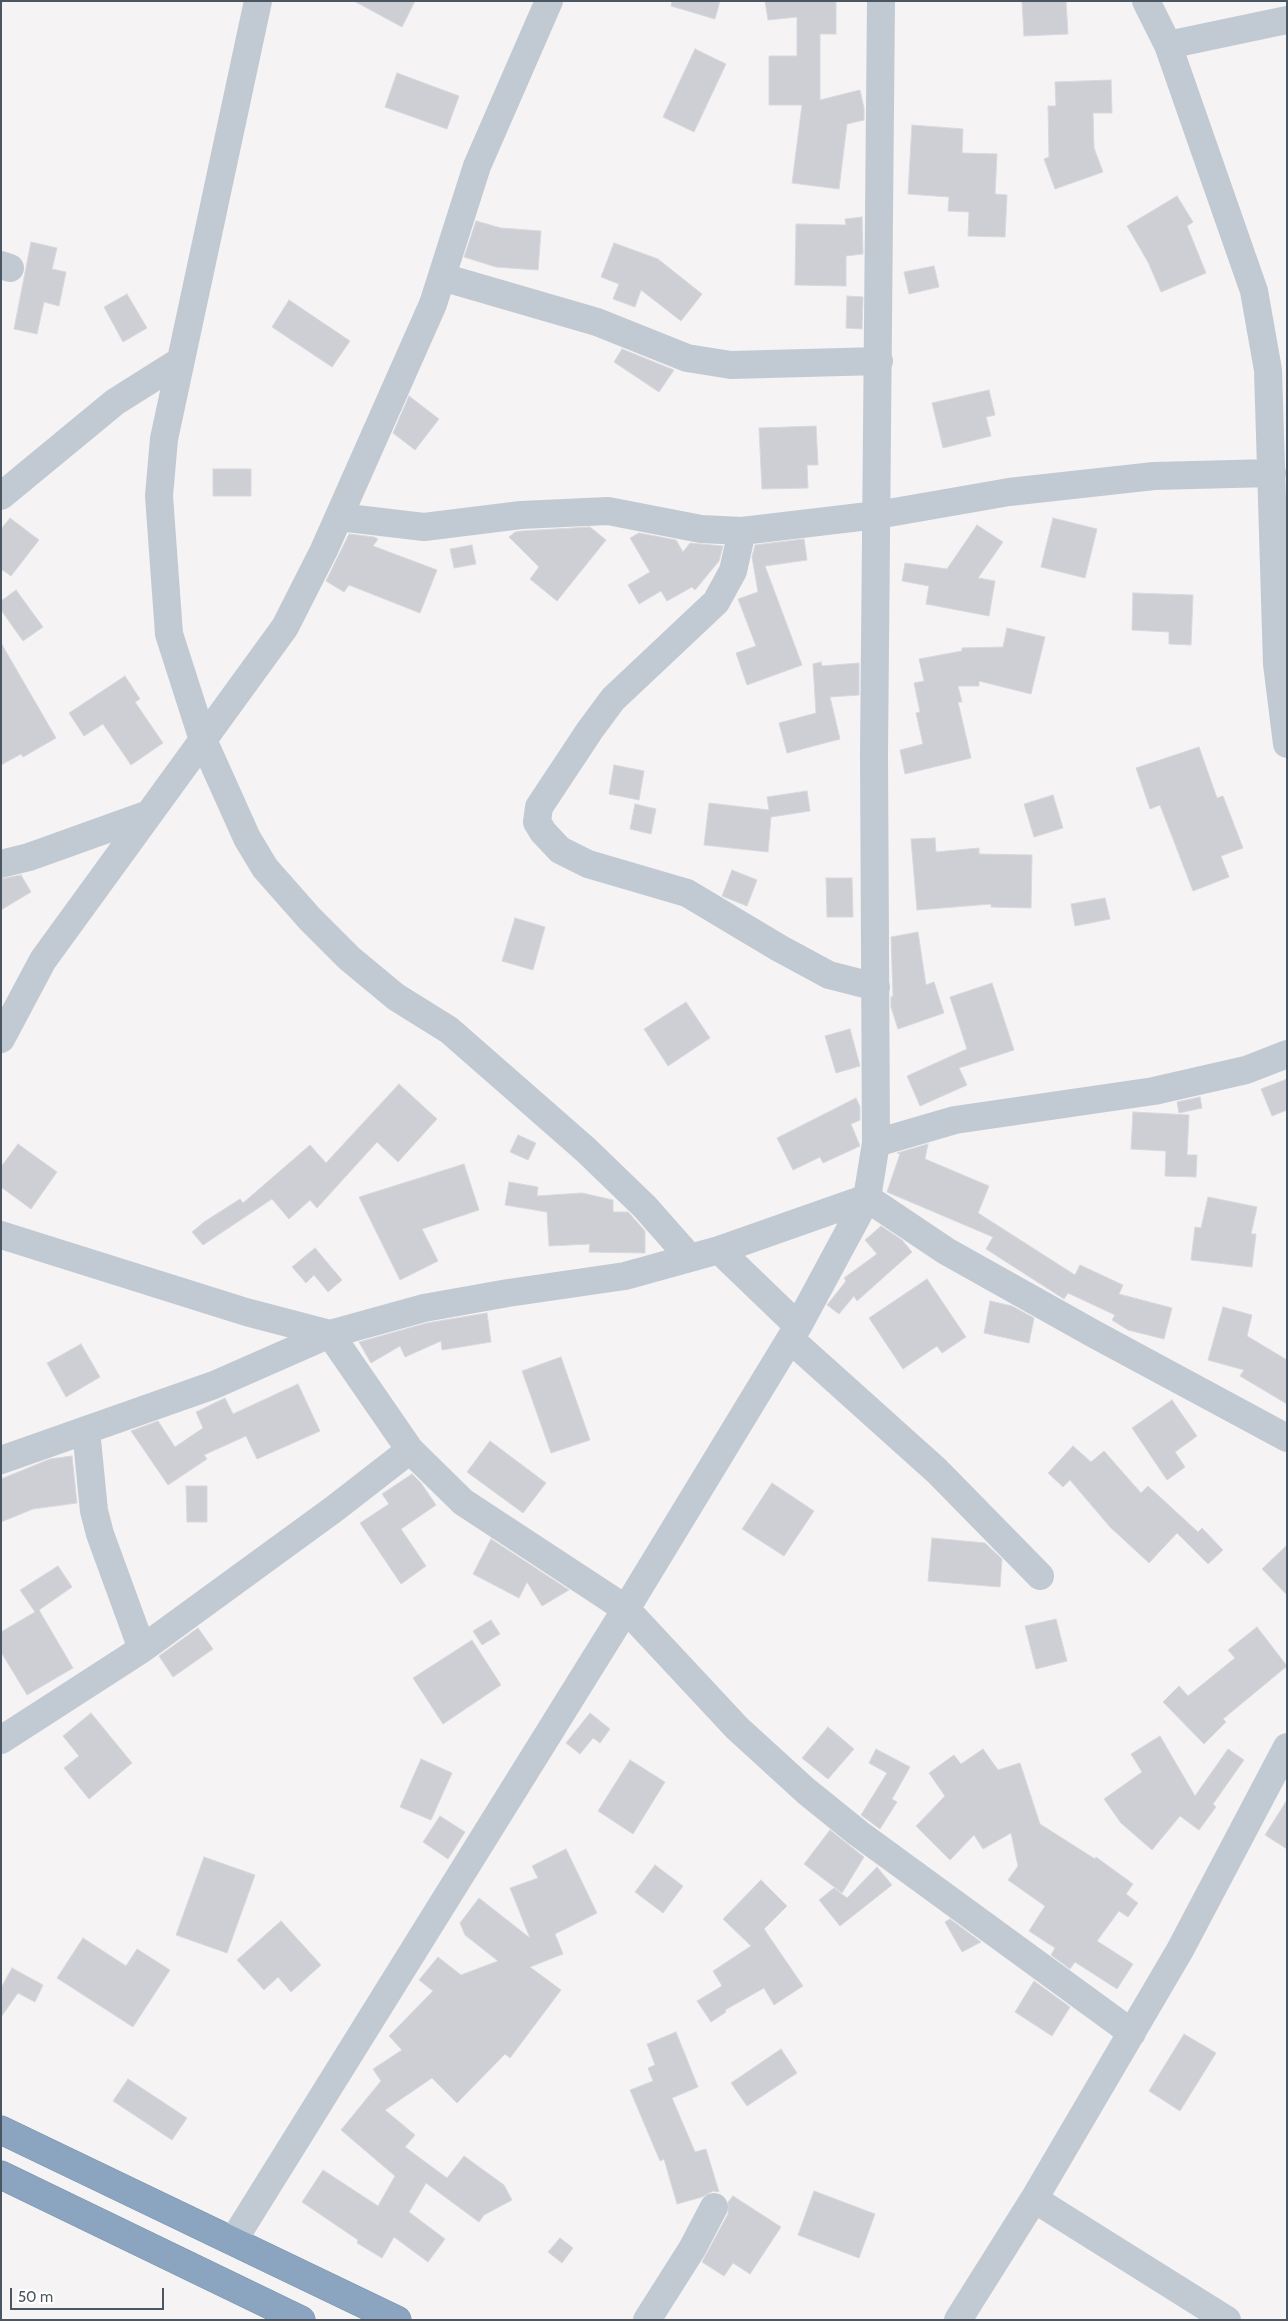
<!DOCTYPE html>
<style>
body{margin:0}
#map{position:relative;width:1288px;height:2321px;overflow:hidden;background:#f5f3f3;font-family:Cabin,sans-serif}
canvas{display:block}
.frame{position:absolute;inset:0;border:2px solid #4a5661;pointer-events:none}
.scale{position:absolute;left:10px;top:2288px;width:154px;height:22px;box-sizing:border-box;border:2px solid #4a5661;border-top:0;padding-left:6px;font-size:15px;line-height:18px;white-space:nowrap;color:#4a5661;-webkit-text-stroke:4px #fff;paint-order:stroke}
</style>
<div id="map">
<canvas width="1288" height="2321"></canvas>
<div class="frame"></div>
<div class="scale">50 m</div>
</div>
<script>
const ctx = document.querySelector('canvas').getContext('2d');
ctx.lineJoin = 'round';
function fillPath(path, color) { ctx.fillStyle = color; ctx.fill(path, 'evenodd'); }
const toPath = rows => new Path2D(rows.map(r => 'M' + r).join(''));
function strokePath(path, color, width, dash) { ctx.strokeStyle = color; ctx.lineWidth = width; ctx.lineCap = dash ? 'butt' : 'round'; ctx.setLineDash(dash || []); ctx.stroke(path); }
const building = toPath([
 [354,1,415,1,402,27,354,1],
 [672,1,720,1,715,19,671,6,672,1],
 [765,1,836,1,836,34,820,34,820,100,860,90,864,108,864,120,847,124,839,189,792,183,802,105,769,105,769,56,797,56,797,17,768,20,765,1],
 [1022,1,1066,1,1068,34,1024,36,1022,1],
 [695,49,726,64,694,132,663,117,695,49],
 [397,73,459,96,447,129,385,107,397,73],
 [1111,80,1112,113,1093,113,1094,148,1103,172,1055,189,1044,159,1049,157,1048,106,1056,106,1055,82,1111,80],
 [912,125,963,129,962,153,997,154,995,194,1007,195,1005,237,968,236,969,212,948,211,949,197,908,194,912,125],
 [1177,196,1193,222,1187,226,1206,273,1161,292,1148,262,1127,226,1177,196],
 [862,217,863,254,846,256,846,286,795,285,796,224,846,225,845,219,862,217],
 [476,221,501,228,541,231,538,270,496,267,464,257,476,221],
 [31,242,57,248,52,269,66,272,59,306,44,302,37,334,14,329,31,242],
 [614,243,658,259,702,294,681,321,641,290,635,307,613,299,619,284,601,277,614,243],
 [934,266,939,287,909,294,904,272,934,266],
 [127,294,147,328,123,342,104,307,127,294],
 [847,296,863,297,862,329,846,328,847,296],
 [289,300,350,341,332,367,272,327,289,300],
 [622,349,674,370,659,392,614,362,622,349],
 [989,390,995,415,986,417,991,436,943,448,932,403,989,390],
 [409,396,439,419,415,450,393,433,409,396],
 [816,426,818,465,807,465,808,488,762,489,759,428,816,426],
 [213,469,251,469,251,496,213,496,213,469],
 [10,518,39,540,11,576,1,569,1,529,10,518],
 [1053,518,1097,529,1085,578,1041,567,1053,518],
 [977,525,1003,542,978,578,995,581,989,616,926,604,929,586,902,581,905,563,947,569,977,525],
 [590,527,606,540,557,601,530,579,539,567,509,537,515,532,522,531,590,527],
 [639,533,676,540,683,552,690,543,723,546,719,561,695,590,692,587,667,601,661,591,639,604,628,585,650,572,630,538,639,533],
 [349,534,374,537,378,539,373,546,437,570,420,613,349,585,344,592,326,581,349,534],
 [804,539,807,560,765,566,802,665,747,685,736,653,756,646,738,599,758,592,752,557,755,545,804,539],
 [472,545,476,564,454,568,450,549,472,545],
 [16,590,43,627,23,641,1,610,1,601,16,590],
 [1133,593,1193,595,1191,645,1169,644,1169,632,1132,630,1133,593],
 [1007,628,1045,637,1031,694,979,681,979,686,958,686,962,702,958,702,971,758,905,774,900,750,923,744,916,713,920,712,914,683,924,681,919,659,962,651,962,648,1003,647,1007,628],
 [1,643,56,738,23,757,21,754,1,765,1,643],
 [821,662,822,666,859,663,859,695,830,697,840,739,787,753,779,723,816,713,813,664,821,662],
 [125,676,140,699,135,702,163,743,131,765,103,724,84,736,69,713,125,676],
 [1199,747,1217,798,1223,796,1243,848,1221,856,1229,877,1193,891,1160,805,1150,809,1136,768,1199,747],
 [614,765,644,771,639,800,609,794,614,765],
 [807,791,810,811,771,817,768,852,704,845,709,803,769,810,767,797,807,791],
 [1053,795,1063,828,1034,837,1024,804,1053,795],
 [635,804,656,809,651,834,630,829,635,804],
 [935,838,936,852,979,848,979,854,1032,855,1031,908,991,907,991,904,917,910,911,839,935,838],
 [732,870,757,880,747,906,722,896,732,870],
 [21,875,31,892,1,910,1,879,21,875],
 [826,878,852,878,853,917,827,917,826,878],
 [1105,898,1110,919,1075,926,1071,904,1105,898],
 [515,918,545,927,533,970,502,961,515,918],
 [918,932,926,985,934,982,944,1013,898,1029,891,1007,891,997,893,996,891,937,918,932],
 [992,983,1014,1050,959,1068,967,1085,920,1106,907,1076,967,1049,950,997,992,983],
 [686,1002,710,1038,668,1066,644,1029,686,1002],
 [850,1029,860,1066,836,1073,825,1036,850,1029],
 [1287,1079,1287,1110,1272,1116,1261,1089,1287,1079],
 [399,1084,437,1119,398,1162,377,1142,317,1208,310,1200,289,1219,272,1199,203,1245,192,1232,204,1222,240,1199,243,1203,310,1145,326,1163,399,1084],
 [1200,1097,1202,1108,1179,1113,1177,1102,1200,1097],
 [856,1098,860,1107,860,1120,851,1124,860,1146,823,1163,820,1157,793,1170,777,1138,856,1098],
 [1133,1112,1189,1115,1187,1155,1197,1155,1196,1177,1165,1176,1166,1151,1131,1149,1133,1112],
 [518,1135,536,1143,528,1160,510,1152,518,1135],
 [18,1144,57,1172,31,1209,1,1187,1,1167,18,1144],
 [928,1144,925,1159,989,1186,978,1213,1075,1275,1080,1265,1123,1285,1119,1294,1172,1308,1164,1339,1128,1330,1112,1320,1115,1315,1068,1293,1064,1299,986,1249,993,1237,887,1192,900,1154,897,1153,928,1144],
 [464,1164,479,1210,422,1229,438,1261,400,1280,359,1197,464,1164],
 [509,1182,538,1187,537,1196,582,1193,613,1200,613,1212,628,1212,645,1231,645,1253,589,1252,590,1244,549,1246,547,1212,505,1205,509,1182],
 [1208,1197,1257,1207,1251,1234,1256,1234,1252,1267,1191,1260,1195,1227,1201,1228,1208,1197],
 [881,1226,902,1240,912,1252,857,1301,854,1296,839,1314,827,1305,846,1281,844,1278,877,1254,865,1240,881,1226],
 [315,1248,342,1280,328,1292,314,1275,306,1283,292,1267,315,1248],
 [927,1279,966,1337,942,1353,937,1346,903,1369,869,1318,927,1279],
 [990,1301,1012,1306,1034,1318,1029,1343,984,1333,990,1301],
 [1223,1307,1252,1315,1247,1336,1287,1360,1287,1404,1240,1376,1244,1370,1208,1360,1223,1307],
 [487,1313,491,1342,442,1350,441,1341,405,1357,400,1346,371,1363,359,1342,427,1323,487,1313],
 [81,1344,100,1377,66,1397,47,1363,81,1344],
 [561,1357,590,1440,551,1453,522,1371,561,1357],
 [298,1384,320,1431,257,1459,246,1436,204,1455,207,1459,168,1485,131,1431,158,1421,175,1447,203,1428,196,1412,225,1398,233,1414,298,1384],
 [1172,1400,1197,1436,1175,1452,1185,1467,1167,1480,1132,1428,1172,1400],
 [490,1441,546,1483,523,1513,467,1472,490,1441],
 [1073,1446,1091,1462,1104,1451,1141,1493,1148,1486,1198,1532,1202,1528,1223,1550,1208,1564,1177,1533,1149,1563,1110,1527,1070,1480,1063,1487,1048,1473,1073,1446],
 [72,1456,77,1503,33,1509,1,1522,1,1479,50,1459,72,1456],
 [412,1474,421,1483,436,1505,401,1529,426,1566,401,1584,360,1523,389,1504,382,1494,412,1474],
 [772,1483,814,1511,784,1556,742,1529,772,1483],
 [186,1486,207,1486,207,1522,187,1522,186,1486],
 [932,1538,985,1543,1002,1559,1000,1587,928,1581,932,1538],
 [491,1539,569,1590,542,1606,527,1582,519,1598,473,1574,491,1539],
 [1287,1545,1287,1595,1262,1569,1287,1545],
 [58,1566,72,1587,39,1610,73,1668,27,1695,1,1652,1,1632,35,1612,20,1590,58,1566],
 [1056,1619,1067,1661,1036,1669,1025,1626,1056,1619],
 [491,1620,500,1634,482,1645,473,1631,491,1620],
 [1257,1627,1287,1666,1223,1719,1226,1722,1204,1744,1163,1702,1179,1686,1188,1696,1235,1658,1228,1650,1257,1627],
 [198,1628,213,1649,173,1677,159,1656,198,1628],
 [472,1640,501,1685,443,1724,413,1678,472,1640],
 [91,1713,132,1763,89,1799,64,1768,79,1756,63,1736,91,1713],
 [590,1713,610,1729,600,1743,593,1738,580,1754,566,1743,590,1713],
 [828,1727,854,1749,828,1779,802,1758,828,1727],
 [1160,1736,1195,1796,1228,1749,1244,1760,1213,1804,1216,1807,1199,1830,1180,1816,1152,1850,1121,1823,1104,1799,1142,1772,1131,1754,1160,1736],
 [876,1749,910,1767,892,1799,897,1802,880,1829,861,1815,887,1773,869,1763,876,1749],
 [983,1749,998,1770,1020,1763,1040,1824,1095,1859,1096,1857,1133,1884,1126,1894,1138,1903,1128,1917,1119,1911,1097,1941,1133,1964,1117,1989,1075,1962,1070,1969,1051,1955,1055,1948,1029,1931,1045,1906,1008,1880,1018,1866,1011,1833,983,1849,974,1835,950,1860,916,1826,945,1796,929,1773,954,1755,961,1764,983,1749],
 [421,1759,452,1773,431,1820,400,1807,421,1759],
 [630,1760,665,1782,633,1834,598,1811,630,1760],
 [1287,1800,1287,1849,1265,1835,1287,1800],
 [440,1816,465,1832,448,1859,423,1842,440,1816],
 [830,1830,864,1857,842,1893,804,1864,830,1830],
 [566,1849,597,1913,555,1934,563,1954,530,1967,561,1990,510,2058,505,2054,457,2103,432,2078,385,2110,415,2135,405,2147,447,2178,464,2156,504,2185,512,2200,484,2215,479,2222,426,2183,409,2212,445,2239,428,2262,394,2237,382,2258,357,2243,358,2240,302,2202,323,2170,378,2206,395,2176,341,2130,381,2081,373,2069,402,2050,389,2036,433,1991,419,1980,438,1957,461,1975,498,1961,465,1935,460,1923,479,1898,530,1938,510,1888,538,1878,532,1866,566,1849],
 [204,1857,255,1875,227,1953,176,1935,204,1857],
 [655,1865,683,1886,663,1913,635,1892,655,1865],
 [877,1867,892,1885,840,1926,819,1900,834,1888,847,1898,877,1867],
 [761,1880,787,1906,764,1929,803,1986,774,2005,764,1988,725,2010,726,2012,711,2022,697,2001,722,1986,713,1971,751,1946,723,1919,761,1880],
 [950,1919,981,1942,962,1952,945,1922,950,1919],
 [281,1921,321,1965,291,1992,278,1977,264,1990,237,1960,281,1921],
 [83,1938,126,1966,137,1949,170,1970,133,2027,57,1978,83,1938],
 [12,1968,43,1985,35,2002,18,1993,1,2017,1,1988,12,1968],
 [1034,1981,1070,2007,1052,2036,1015,2012,1034,1981],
 [676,2032,698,2087,672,2098,695,2152,706,2149,719,2192,713,2191,702,2197,677,2204,664,2159,660,2161,630,2090,653,2081,648,2068,655,2065,647,2044,676,2032],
 [1184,2034,1216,2053,1180,2111,1149,2091,1184,2034],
 [781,2049,797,2073,747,2106,731,2083,781,2049],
 [128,2079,187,2118,172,2140,113,2101,128,2079],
 [814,2191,875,2214,859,2258,798,2235,814,2191],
 [733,2196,781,2227,750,2274,733,2263,724,2276,702,2262,728,2214,728,2202,733,2196],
 [560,2238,573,2248,562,2263,548,2252,560,2238]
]);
const minor = toPath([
 [258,1,164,439,159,496,169,634,203,740,247,838,265,868,310,919,349,958,396,997,449,1030,586,1150,645,1207,690,1258,719,1250,867,1198],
 [1146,1,1168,45,1254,291,1268,370,1277,664,1287,744],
 [1168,45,1287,20],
 [1,265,10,268],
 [442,277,597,322,687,358,731,365,879,361],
 [1,496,115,402,180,361],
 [339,517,424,527,521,515,608,511,701,529,742,531,877,515,1009,492,1154,476,1272,473],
 [742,531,733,571,716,602,613,699,590,730,539,807,537,822,543,832,560,850,588,864,687,893,779,948,829,975,876,987],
 [1,864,29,857,149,814],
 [1,1039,43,960,285,627,324,550,433,304,477,166,549,1],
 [876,1143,955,1120,1154,1091,1246,1070,1287,1054],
 [867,1198,946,1251,1094,1334,1287,1438],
 [1,1235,246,1312,330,1334,410,1450,463,1502,626,1609,737,1728,806,1791,858,1833,1132,2033],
 [719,1250,798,1326],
 [790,1339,937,1471,1040,1576],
 [86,1430,94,1511,100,1534,142,1649],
 [1,1460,214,1385,330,1334,424,1308,508,1293,625,1276,690,1258],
 [1,1740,142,1649,334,1509,410,1450],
 [1034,2199,1227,2320],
 [233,2241,626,1609,798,1326,867,1198,876,1143,874,753,881,1],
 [647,2320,692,2249,714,2207],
 [958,2320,1034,2199,1180,1950,1287,1747]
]);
const highway = toPath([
 [1,2130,397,2320],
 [1,2175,301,2320]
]);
fillPath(building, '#cdcfd5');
strokePath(building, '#d7d9de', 1);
strokePath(highway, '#7690ad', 29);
strokePath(minor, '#c1cad2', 28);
strokePath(highway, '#8ba5c1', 28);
</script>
